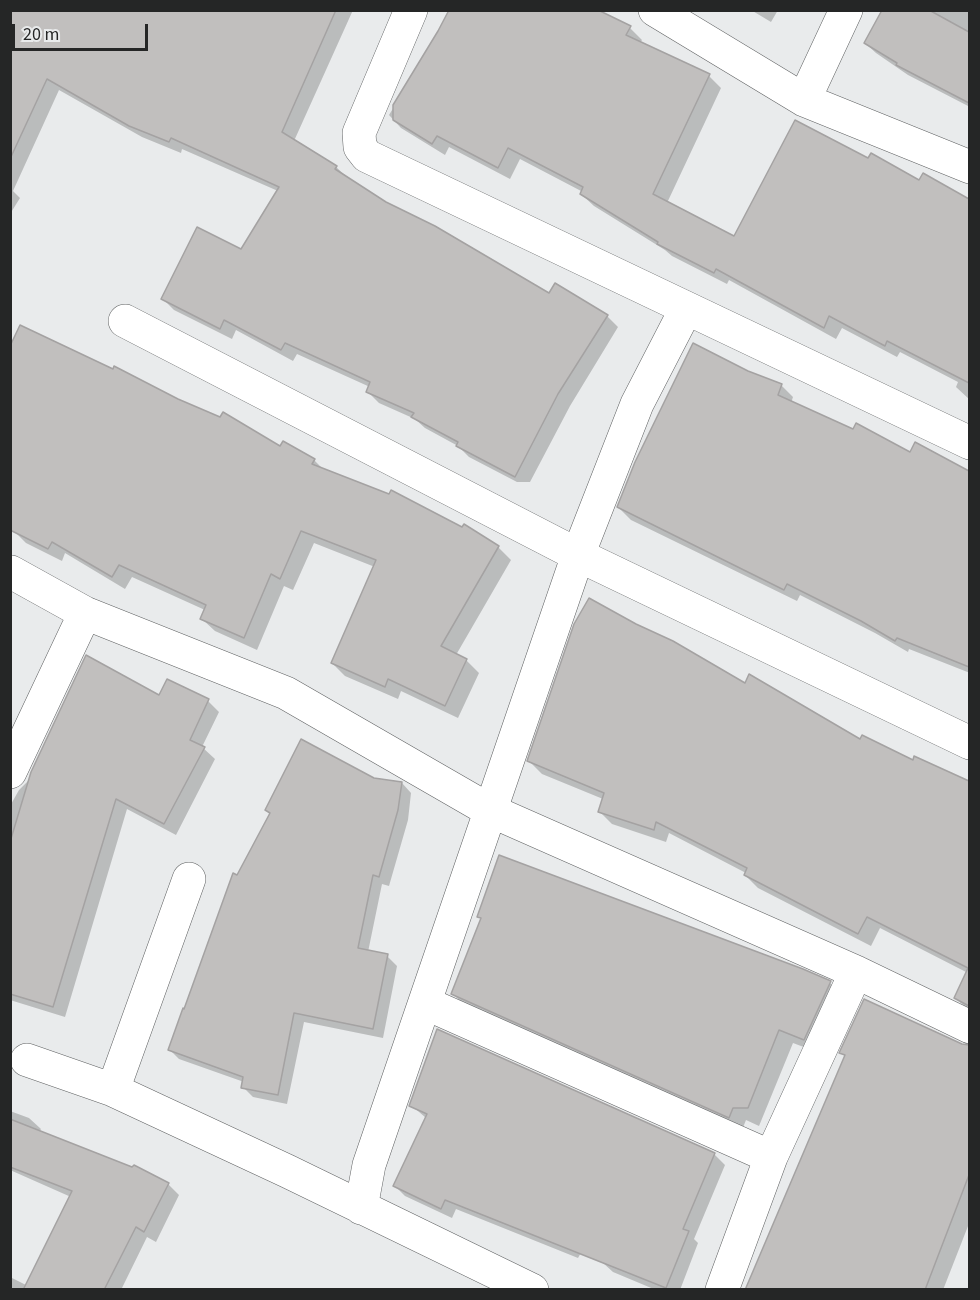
<!DOCTYPE html>
<style>
body{margin:0}
#map{position:relative;width:980px;height:1300px;overflow:hidden;background:#e9ebec;font-family:"Source Sans 3",sans-serif}
canvas{display:block}
.frame{position:absolute;inset:0;border:12px solid #252626;pointer-events:none}
.scale{position:absolute;left:12px;top:24px;width:136px;height:27px;box-sizing:border-box;border:3px solid #252626;border-top:0;padding-left:8px;font-size:18px;line-height:21px;white-space:nowrap;color:#252626;-webkit-text-stroke:4px #e9ebec;paint-order:stroke}
</style>
<div id="map">
<canvas width="980" height="1300"></canvas>
<div class="frame"></div>
<div class="scale">20 m</div>
</div>
<script>
const ctx = document.querySelector('canvas').getContext('2d');
ctx.lineJoin = 'round';
function fillPath(path, color) { ctx.fillStyle = color; ctx.fill(path, 'evenodd'); }
const toPath = rows => new Path2D(rows.map(r => 'M' + r).join(''));
function strokePath(path, color, width, dash) { ctx.strokeStyle = color; ctx.lineWidth = width; ctx.lineCap = dash ? 'butt' : 'round'; ctx.setLineDash(dash || []); ctx.stroke(path); }
const shadow = toPath([
 [10,10,353,10,294,141,336,167,348,178,385,203,549,296,607,316,618,327,570,406,530,482,517,482,469,457,458,446,425,428,415,419,379,403,368,392,370,387,297,354,293,361,236,330,232,339,174,310,163,299,242,251,278,191,182,149,181,153,142,137,59,90,13,191,20,198,10,214],
 [751,10,778,10,771,22],
 [884,10,970,10,970,107,908,75,876,53,865,43],
 [630,28,642,40,640,43,709,76,721,88,667,203,735,238,869,160,920,182,923,175,970,201,970,400,956,387,958,382,900,352,897,357,842,328,836,339,729,280,727,284,672,256,665,250,594,206,581,194,583,192,520,159,510,179,449,147,445,155,401,128,389,115,440,32],
 [747,373,781,385,793,397,791,403,911,454,961,468,970,476,970,673,909,649,908,652,875,633,800,595,797,601,631,520,618,507],
 [177,400,281,448,284,443,314,460,325,471,498,547,511,560,456,655,466,660,479,673,458,718,401,691,398,699,345,676,332,663,375,567,314,543,293,590,284,586,257,650,215,631,202,619,205,610,132,577,125,589,65,553,62,561,26,543,13,530],
 [87,657,160,697,208,701,219,712,202,747,215,759,176,835,127,809,65,1017,10,1000,10,806,19,790,28,781],
 [745,685,970,791,970,1011,955,998,968,973,880,928,871,946,758,888,745,875,746,873,669,833,666,842,612,824,599,811,603,799,542,774,529,761],
 [373,779,402,783,411,793,408,820,389,886,382,884,368,952,387,956,397,966,383,1038,304,1022,287,1104,253,1097,243,1087,244,1082,179,1059,169,1049,238,877,271,814,267,810],
 [478,916,830,983,843,996,817,1052,793,1043,759,1126,746,1120,742,1130,466,1007,453,994,482,920],
 [961,1045,970,1047,970,1221,943,1290,747,1290,846,1057,841,1053],
 [411,1105,714,1154,725,1165,694,1239,698,1243,680,1290,656,1290,613,1272,602,1262,583,1249,578,1258,456,1209,452,1218,405,1196,394,1185,426,1118],
 [10,1111,29,1118,41,1129,39,1132,168,1184,179,1195,156,1242,147,1237,121,1290,10,1290,10,1277,26,1285,71,1197,10,1170]
]);
const building = toPath([
 [10,10,336,10,282,132,337,166,335,169,386,202,435,226,549,293,555,283,608,315,558,394,515,477,456,446,458,442,411,417,414,413,366,392,370,382,285,343,281,350,224,320,220,329,161,299,197,227,241,249,279,187,171,138,169,142,129,126,47,79,10,159,10,10],
 [449,10,598,10,631,26,626,35,710,74,653,194,734,236,795,120,868,158,871,153,919,180,923,173,969,199,969,383,887,341,885,346,829,316,824,328,716,269,714,273,657,244,658,242,580,194,583,187,508,148,498,168,437,136,432,144,393,120,393,105,438,31,449,10],
 [882,10,929,10,969,32,969,103,896,65,897,63,864,43,882,10],
 [20,325,113,369,114,366,178,399,220,417,223,412,280,446,283,441,315,459,312,464,389,494,391,490,462,527,464,524,499,546,441,646,467,659,445,706,388,679,385,687,331,663,376,560,301,531,280,579,271,574,244,638,200,619,206,605,119,565,112,577,52,542,48,549,10,530,10,346,20,325],
 [693,343,748,371,782,384,778,395,853,429,856,423,910,452,915,442,969,471,969,667,897,638,895,641,861,621,787,584,784,590,617,507,635,462,693,343],
 [589,598,636,624,673,641,745,683,749,674,860,739,862,735,913,760,914,756,969,781,969,1006,954,998,968,968,867,917,858,934,744,875,747,868,656,822,654,830,598,812,604,793,527,761,574,624,589,598],
 [86,655,159,695,167,679,209,699,190,740,205,747,164,824,116,799,53,1007,10,994,10,842,31,772,86,655],
 [301,739,374,778,402,782,398,810,379,877,373,875,358,948,388,954,373,1029,294,1013,278,1095,241,1088,243,1077,168,1050,183,1008,184,1009,233,873,237,875,270,813,265,810,301,739],
 [499,855,803,969,831,981,804,1040,779,1030,748,1108,733,1108,729,1118,451,994,481,918,477,917,499,855],
 [864,999,962,1044,969,1045,969,1175,925,1290,745,1290,845,1055,839,1053,864,999],
 [437,1029,715,1153,683,1229,689,1231,666,1288,445,1200,441,1209,393,1186,427,1114,409,1106,437,1029],
 [10,1119,132,1167,134,1165,169,1183,144,1232,136,1227,104,1290,23,1290,72,1191,10,1167,10,1119]
]);
const street = toPath([
 [411,10,359,133,360,147,367,156,970,443],
 [655,10,804,100,970,167],
 [804,100,846,10],
 [125,321,578,555,970,743],
 [11,572,85,613,286,693,489,810,856,972,970,1027],
 [10,772,85,613],
 [425,1003,771,1157],
 [27,1060,113,1090,287,1171,532,1290],
 [113,1090,189,879],
 [361,1208,369,1165,578,555,637,404,686,309],
 [722,1290,771,1157,856,972]
]);
fillPath(shadow, '#0003');
fillPath(building, '#c1bfbe');
strokePath(building, '#a4a2a2', 1.5);
strokePath(street, '#5f6162', 34);
strokePath(street, '#fff', 33);
</script>
